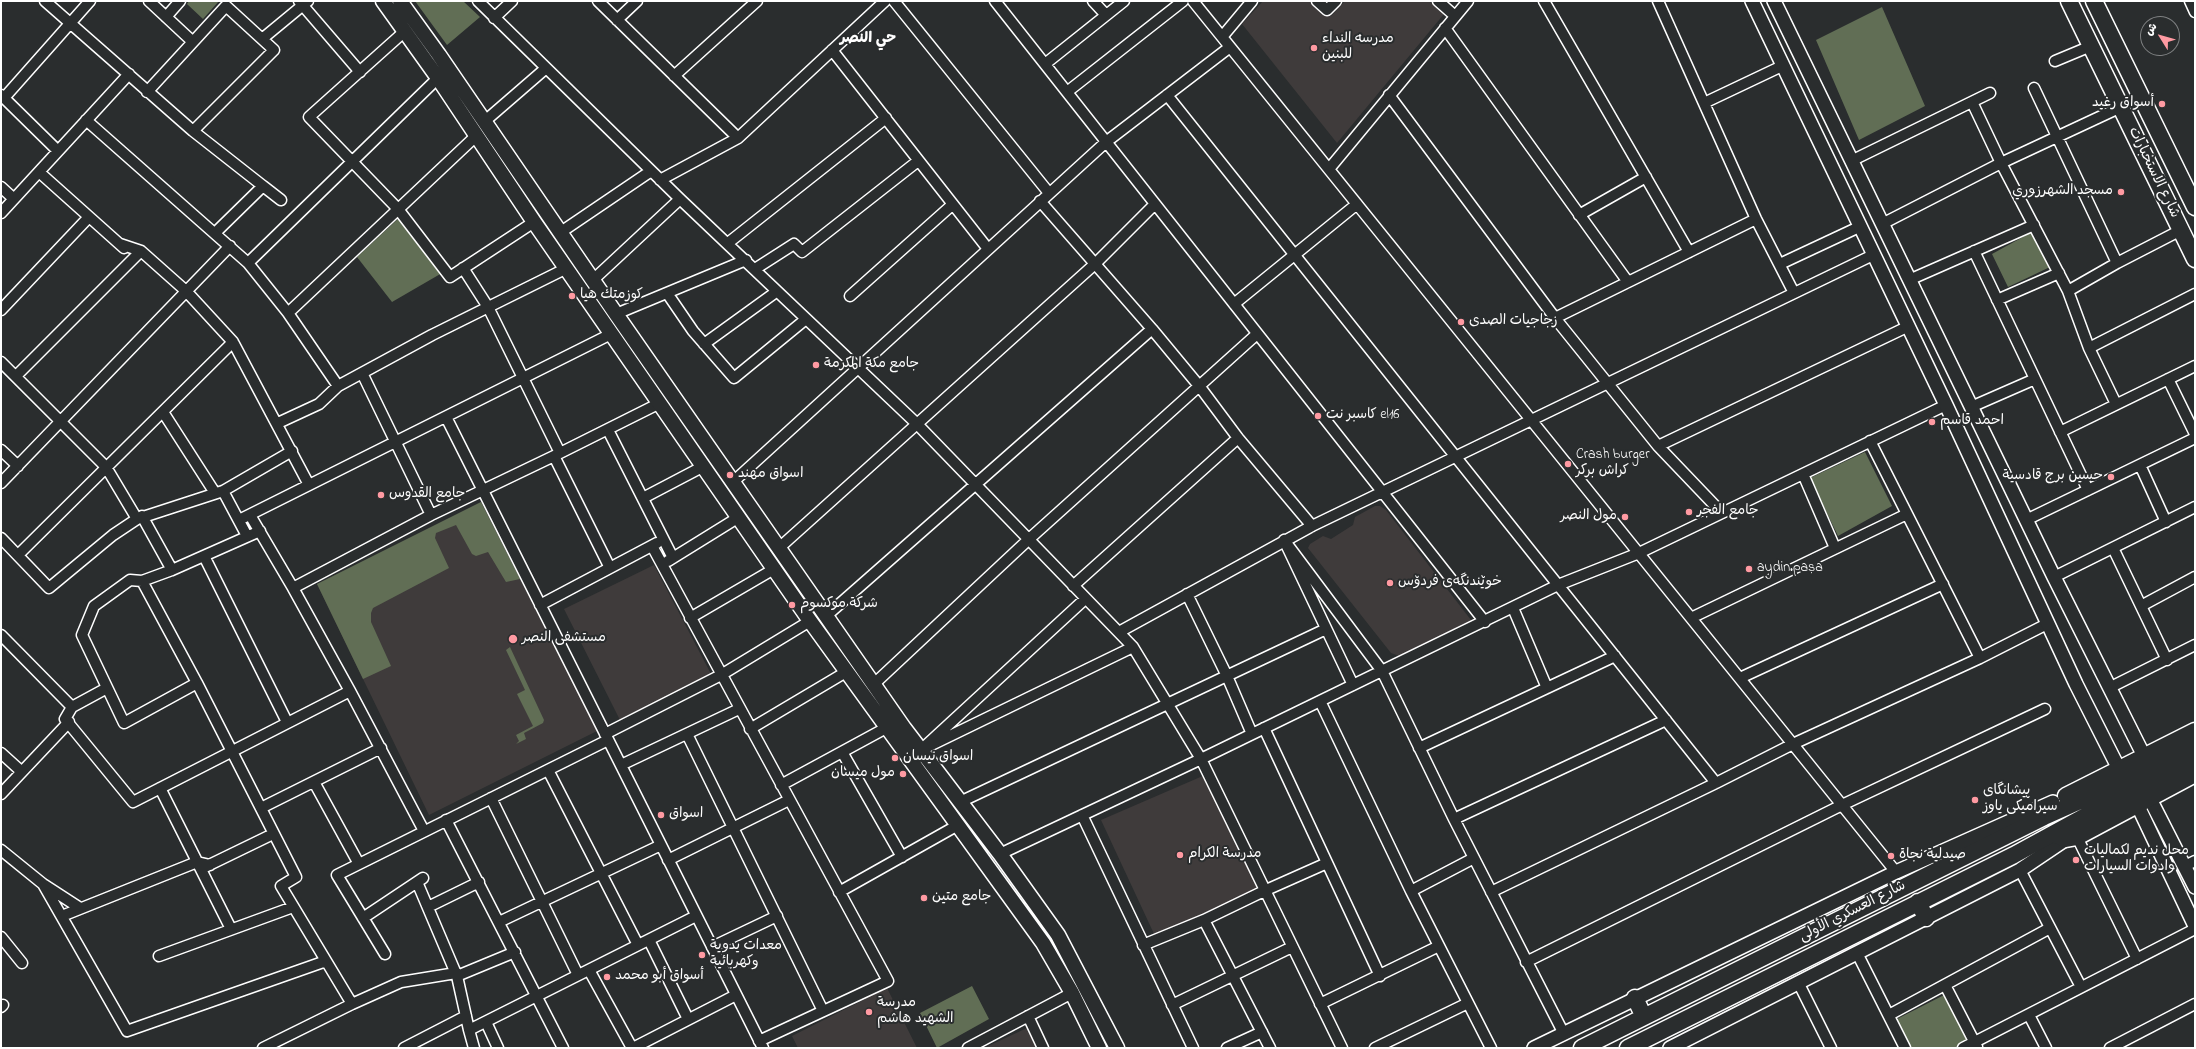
<!DOCTYPE html>
<meta charset="utf-8">
<style>
body{margin:0}
#map{position:relative;width:2196px;height:1049px;overflow:hidden;background:#2a2d2e;font-family:"Indie Flower","Playpen Sans Arabic",sans-serif}
canvas{display:block}
.frame{position:absolute;inset:0;border:2px solid #fff;pointer-events:none}
.north{position:absolute;left:2140px;top:16px;width:40px;height:40px;box-sizing:border-box;background:#2a2d2e;border:1px solid #7f8182;border-radius:50%;rotate:307deg;font-size:11px;font-weight:700;line-height:16px;text-align:center;color:#fff}
.north::after{content:'';display:block;margin:auto;width:14px;height:18px;background:#ff9aa2;clip-path:polygon(50% 0,100% 100%,50% 72%,0 100%)}
</style>
<div id="map">
<canvas width="2196" height="1049"></canvas>
<div class="frame"></div>
<div class="north">ش</div>
</div>
<script>
const ctx = document.querySelector('canvas').getContext('2d');
ctx.lineJoin = 'round';
function fillPath(path, color) { ctx.fillStyle = color; ctx.fill(path, 'evenodd'); }
const toPath = rows => new Path2D(rows.map(r => 'M' + r).join(''));
function strokePath(path, color, width, dash) { ctx.strokeStyle = color; ctx.lineWidth = width; ctx.lineCap = dash ? 'butt' : 'round'; ctx.setLineDash(dash || []); ctx.stroke(path); }
function write(font, color, halo, rows, align = 'center') {
  ctx.font = font + ' "Indie Flower","Playpen Sans Arabic",sans-serif'; ctx.lineWidth = 4; ctx.setLineDash([]); ctx.textBaseline = 'middle'; ctx.strokeStyle = halo; ctx.fillStyle = color; for (const [text, x, y, turn = 0] of rows) {
    ctx.save(); ctx.translate(x, y); ctx.rotate((+turn || 0) * Math.PI / 180); ctx.textAlign = isNaN(turn) ? turn : align; if (halo) ctx.strokeText(text, 0, 0); ctx.fillText(text, 0, 0); ctx.restore();
  }
}
const built = toPath([
 [1263,1,1314,1,1331,16,1345,1,1429,1,1444,14,1337,143,1242,24],
 [481,502,597,731,429,815,317,584],
 [1375,506,1380,506,1386,510,1471,620,1467,626,1399,656,1391,653,1308,548,1310,544,1323,536,1331,539,1353,525,1355,517],
 [654,565,711,674,621,722,564,609],
 [1205,775,1258,889,1155,936,1101,820],
 [887,988,917,1048,798,1048,792,1036],
 [1027,1028,1036,1048,984,1048]
]);
const green = toPath([
 [189,1,219,1,203,19,187,4],
 [415,1,463,1,480,17,447,45],
 [1882,7,1925,106,1859,140,1816,40],
 [400,217,442,273,392,302,357,257],
 [2032,232,2050,267,2008,287,1992,254],
 [1865,452,1892,506,1838,536,1810,478],
 [481,502,520,579,506,582,488,552,476,556,472,554,456,525,436,533,435,538,449,568,373,608,371,613,371,622,391,666,363,679,317,584],
 [510,647,544,720,543,723,524,733,526,739,516,744,519,741,516,735,533,726,517,694,525,690,506,650],
 [972,986,989,1019,937,1048,920,1013],
 [1946,994,1969,1041,1954,1048,1908,1048,1895,1020]
]);
const minor = toPath([
 [45,1,193,131,263,186],
 [149,1,193,42],
 [299,1,360,72],
 [478,1,680,199,916,423,1133,647,1201,759,1342,1048],
 [598,1,738,138],
 [894,1,1049,193],
 [995,1,1485,622],
 [1093,1,1106,15],
 [1193,1,1896,872],
 [1317,1,1327,10,1336,1],
 [1438,1,1455,16],
 [1544,1,1689,252],
 [1658,1,1756,219,1794,293],
 [2190,1,2195,12],
 [166,17,180,1],
 [494,18,512,1],
 [617,20,637,1],
 [1445,28,1628,282],
 [405,31,309,117,398,209,450,277,534,222],
 [1222,37,1252,1],
 [262,39,308,1],
 [832,50,988,249],
 [2055,61,2091,46],
 [1045,64,1124,1],
 [674,76,757,1],
 [2034,88,2117,263],
 [147,92,226,6,274,50,193,131],
 [1067,92,1183,1],
 [1,95,58,151],
 [1167,95,1716,783],
 [1389,95,1555,318,1658,446,1722,513],
 [4,98,90,1],
 [1972,102,2001,163,2068,291,2089,348,2116,404],
 [1704,103,1782,66],
 [86,120,248,263,288,313,338,386],
 [485,121,545,69],
 [1851,161,1990,93],
 [1329,169,1468,1],
 [39,172,124,248],
 [660,180,738,138,885,1],
 [1,187,14,199],
 [1040,201,1152,329,1200,387,1238,438,1312,526],
 [1,213,129,74],
 [1579,215,1646,177],
 [1882,224,2001,163,2121,107],
 [561,232,651,171],
 [215,233,263,186,281,200],
 [728,243,886,118],
 [120,244,141,251,186,291,233,342,309,485],
 [1974,251,2088,490],
 [248,263,438,78],
 [1780,264,1859,227],
 [463,268,488,307,560,453],
 [755,269,794,244,802,252,918,161],
 [593,280,680,199],
 [1909,280,2034,225],
 [2068,291,2117,263,2181,230],
 [667,293,693,331,734,378,806,319],
 [850,296,952,205],
 [1997,300,2059,273],
 [1234,304,1357,204],
 [1,310,89,217],
 [288,313,477,135],
 [616,314,746,260],
 [1555,318,1756,219],
 [704,344,776,292],
 [2089,348,2195,294],
 [1,362,106,467,137,519],
 [362,373,431,515],
 [16,376,141,251],
 [2168,379,2195,434],
 [1971,407,2035,379],
 [163,412,215,493],
 [446,417,763,1048],
 [278,423,319,404,338,386,432,335,567,268],
 [608,430,673,558],
 [2060,432,2195,366],
 [1870,441,1980,658],
 [1658,446,1909,326],
 [1,450,18,466],
 [554,456,610,568],
 [2140,465,2166,522],
 [1803,474,1835,548],
 [733,482,1106,142,1230,47],
 [1,483,230,246],
 [223,491,247,536],
 [643,498,704,466],
 [250,515,293,588,350,691,424,831],
 [142,516,172,570],
 [239,520,611,334],
 [2026,520,2195,438],
 [1,538,49,588,113,535,137,519,223,491,292,451],
 [652,546,888,981,759,1041],
 [779,548,1096,263,1155,204],
 [2113,548,2167,660],
 [18,555,233,342],
 [204,556,287,722],
 [668,561,739,517],
 [2054,577,2195,507],
 [142,581,197,683,296,877,281,886,352,1004],
 [1073,586,1238,438],
 [293,588,431,515,554,456,660,403],
 [1187,594,1227,676,1252,734],
 [1085,599,921,750,1133,647],
 [540,605,657,543],
 [2141,606,2195,577],
 [1513,608,1547,688],
 [826,616,1152,329],
 [690,618,774,569],
 [1691,618,1907,514],
 [1119,632,1312,526,1873,255],
 [1,635,72,707],
 [1740,678,1943,584],
 [197,683,124,723,82,635,94,606,130,580,142,581,172,570,260,531],
 [874,684,1028,540,1257,334],
 [1353,685,1284,540,1382,671,1454,819,1564,1034],
 [107,688,72,707,65,719,133,802,350,691],
 [2109,688,2195,645],
 [1320,701,1411,891,1491,1048],
 [1264,728,1380,976],
 [750,729,846,672],
 [605,734,721,675,810,621],
 [687,734,823,1011],
 [1419,748,1615,656],
 [842,752,902,857],
 [1,753,22,772],
 [621,765,739,709],
 [548,770,638,945],
 [314,782,359,864],
 [781,785,886,728],
 [160,788,231,929],
 [1,794,69,722],
 [491,798,578,975],
 [960,802,1326,629],
 [261,808,381,748],
 [1082,815,1193,1048],
 [1454,819,1666,720],
 [446,820,563,1048],
 [2077,837,2137,959],
 [1,850,43,884,80,908],
 [1000,854,1201,759,1558,585,1639,553,1946,405],
 [668,860,789,800],
 [2185,866,2195,861],
 [205,867,273,834],
 [2020,870,2081,987],
 [417,882,457,976,469,1030,696,916],
 [43,884,127,1031,326,961],
 [1411,891,1474,858],
 [839,892,958,825],
 [1491,892,1716,783,1793,744,1980,658,2047,624],
 [428,907,479,882],
 [62,916,197,862,210,865],
 [363,918,423,878],
 [1204,920,1270,1048],
 [499,922,661,845],
 [1,937,22,963],
 [649,940,688,1019],
 [1143,945,1204,920,1264,891,1327,863],
 [712,947,777,916],
 [1857,953,1905,1048],
 [385,954,337,875,608,740],
 [159,956,293,907],
 [1526,962,1842,805,2045,709],
 [589,970,632,1048],
 [457,976,515,952],
 [1798,982,1831,1048],
 [1945,985,1977,1047],
 [1320,1004,1439,946],
 [1172,1005,1292,947],
 [1,1007,3,1005],
 [1889,1015,2050,928],
 [2029,1015,2046,1048],
 [1028,1016,1043,1048],
 [486,1022,498,1048],
 [469,1030,474,1048],
 [263,1048,352,1004,401,982,456,973],
 [404,1048,466,1016],
 [633,1048,736,995],
 [968,1048,1072,993],
 [1227,1048,1262,1032],
 [1375,1048,1468,1003],
 [1963,1048,2195,929],
 [2110,1048,2195,1004]
]);
const tertiary = toPath([
 [1752,1,1946,405,2076,684,2119,769],
 [1774,1,2054,577,2144,756],
 [2149,797,2195,887],
 [2137,804,2195,926],
 [1534,1048,1896,872,2053,802],
 [1670,1048,2020,870,2066,839]
]);
const secondary = toPath([
 [383,1,438,78,534,222,810,621,1043,943,1072,993,1099,1048],
 [400,1,439,55,616,314,904,728,1000,854,1058,935,1117,1048]
]);
const primary = toPath([
 [2069,1,2195,259],
 [2094,1,2195,207],
 [2066,796,2195,731],
 [2053,834,2066,839,2077,837,2195,774],
 [1918,902,1926,918],
 [1635,998,1644,1017],
 [1582,1048,2044,817,2127,780,2195,746],
 [1628,1048,2014,855,2133,790,2195,758]
]);
const markers = [
 [1314,48,4,"#ff9aa2"],
 [2162,104,4,"#ff9aa2"],
 [2121,192,4,"#ff9aa2"],
 [572,296,4,"#ff9aa2"],
 [1461,322,4,"#ff9aa2"],
 [816,365,4,"#ff9aa2"],
 [1318,416,4,"#ff9aa2"],
 [1932,422,4,"#ff9aa2"],
 [1568,464,4,"#ff9aa2"],
 [730,475,4,"#ff9aa2"],
 [2111,477,4,"#ff9aa2"],
 [381,495,4,"#ff9aa2"],
 [1689,512,4,"#ff9aa2"],
 [1625,517,4,"#ff9aa2"],
 [1749,569,4,"#ff9aa2"],
 [1390,583,4,"#ff9aa2"],
 [792,605,4,"#ff9aa2"],
 [513,639,5,"#ff9aa2"],
 [895,758,4,"#ff9aa2"],
 [903,774,4,"#ff9aa2"],
 [1975,800,4,"#ff9aa2"],
 [661,815,4,"#ff9aa2"],
 [1180,855,4,"#ff9aa2"],
 [1891,856,4,"#ff9aa2"],
 [2076,860,4,"#ff9aa2"],
 [924,898,4,"#ff9aa2"],
 [702,955,4,"#ff9aa2"],
 [607,977,4,"#ff9aa2"],
 [869,1012,4,"#ff9aa2"]
];
const poiNames = [
 ["مدرسه النداء",1322,40],
 ["للبنين",1322,56],
 ["أسواق رغيد",2154,104,"right"],
 ["مسجد الشهرزوري",2113,192,"right"],
 ["كوزمتك هيا",580,296],
 ["زجاجيات الصدى",1469,322],
 ["جامع مكة المكرمة",824,365],
 ["كاسبر نت el16",1326,416],
 ["احمد قاسم",1940,422],
 ["Crash burger",1576,456],
 ["كراش بركر",1576,472],
 ["اسواق مهند",738,475],
 ["حسين برج قادسية",2103,477,"right"],
 ["جامع القدوس",389,495],
 ["جامع الفجر",1697,512],
 ["مول النصر",1617,517,"right"],
 ["aydin.paṣa",1757,569],
 ["خوێندنگەی فردۆس",1398,583],
 ["شركة موكسوم",800,605],
 ["مستشفى النصر",522,639],
 ["اسواق نيسان",903,758],
 ["مول ميسان",895,774,"right"],
 ["پیشانگای",1983,792],
 ["سیرامیکی یاوز",1983,808],
 ["اسواق",669,815],
 ["محل نديم لكماليات",2084,852],
 ["وادوات السيارات",2084,868],
 ["مدرسة الكرام",1188,855],
 ["صيدلية نجاة",1899,856],
 ["جامع متين",932,898],
 ["معدات يدوية",710,947],
 ["وكهربائية",710,963],
 ["أسواق أبو محمد",615,977],
 ["مدرسة",877,1004],
 ["الشهيد هاشم",877,1020]
];
const streetNames = [
 ["شارع الاستخبارات",2153,173,64],
 ["شارع العسكري الأولى",1853,912,-27]
];
const neighbourhoodNames = [
 ["حي النصر",868,40]
];
fillPath(built, '#3f3b3b');
fillPath(green, '#616e55');
strokePath(minor, '#fff', 13);
strokePath(tertiary, '#fff', 16);
strokePath(secondary, '#fff', 17);
strokePath(primary, '#fff', 19);
strokePath(minor, '#2a2d2e', 10);
strokePath(tertiary, '#2a2d2e', 13);
strokePath(secondary, '#2a2d2e', 14);
strokePath(primary, '#2a2d2e', 16);
for (const [x, y, r, color] of markers) { const dot = new Path2D(); dot.arc(x, y, r, 0, 2 * Math.PI); ctx.fillStyle = color; ctx.fill(dot); strokePath(dot, '#2a2d2e', 1.5); }
write('14px', '#fff', '#2a2d2e', poiNames, 'left');
write('14px', '#fff', '#2a2d2e', streetNames);
write('bold 15px', '#fff', '#2a2d2e', neighbourhoodNames);
</script>
